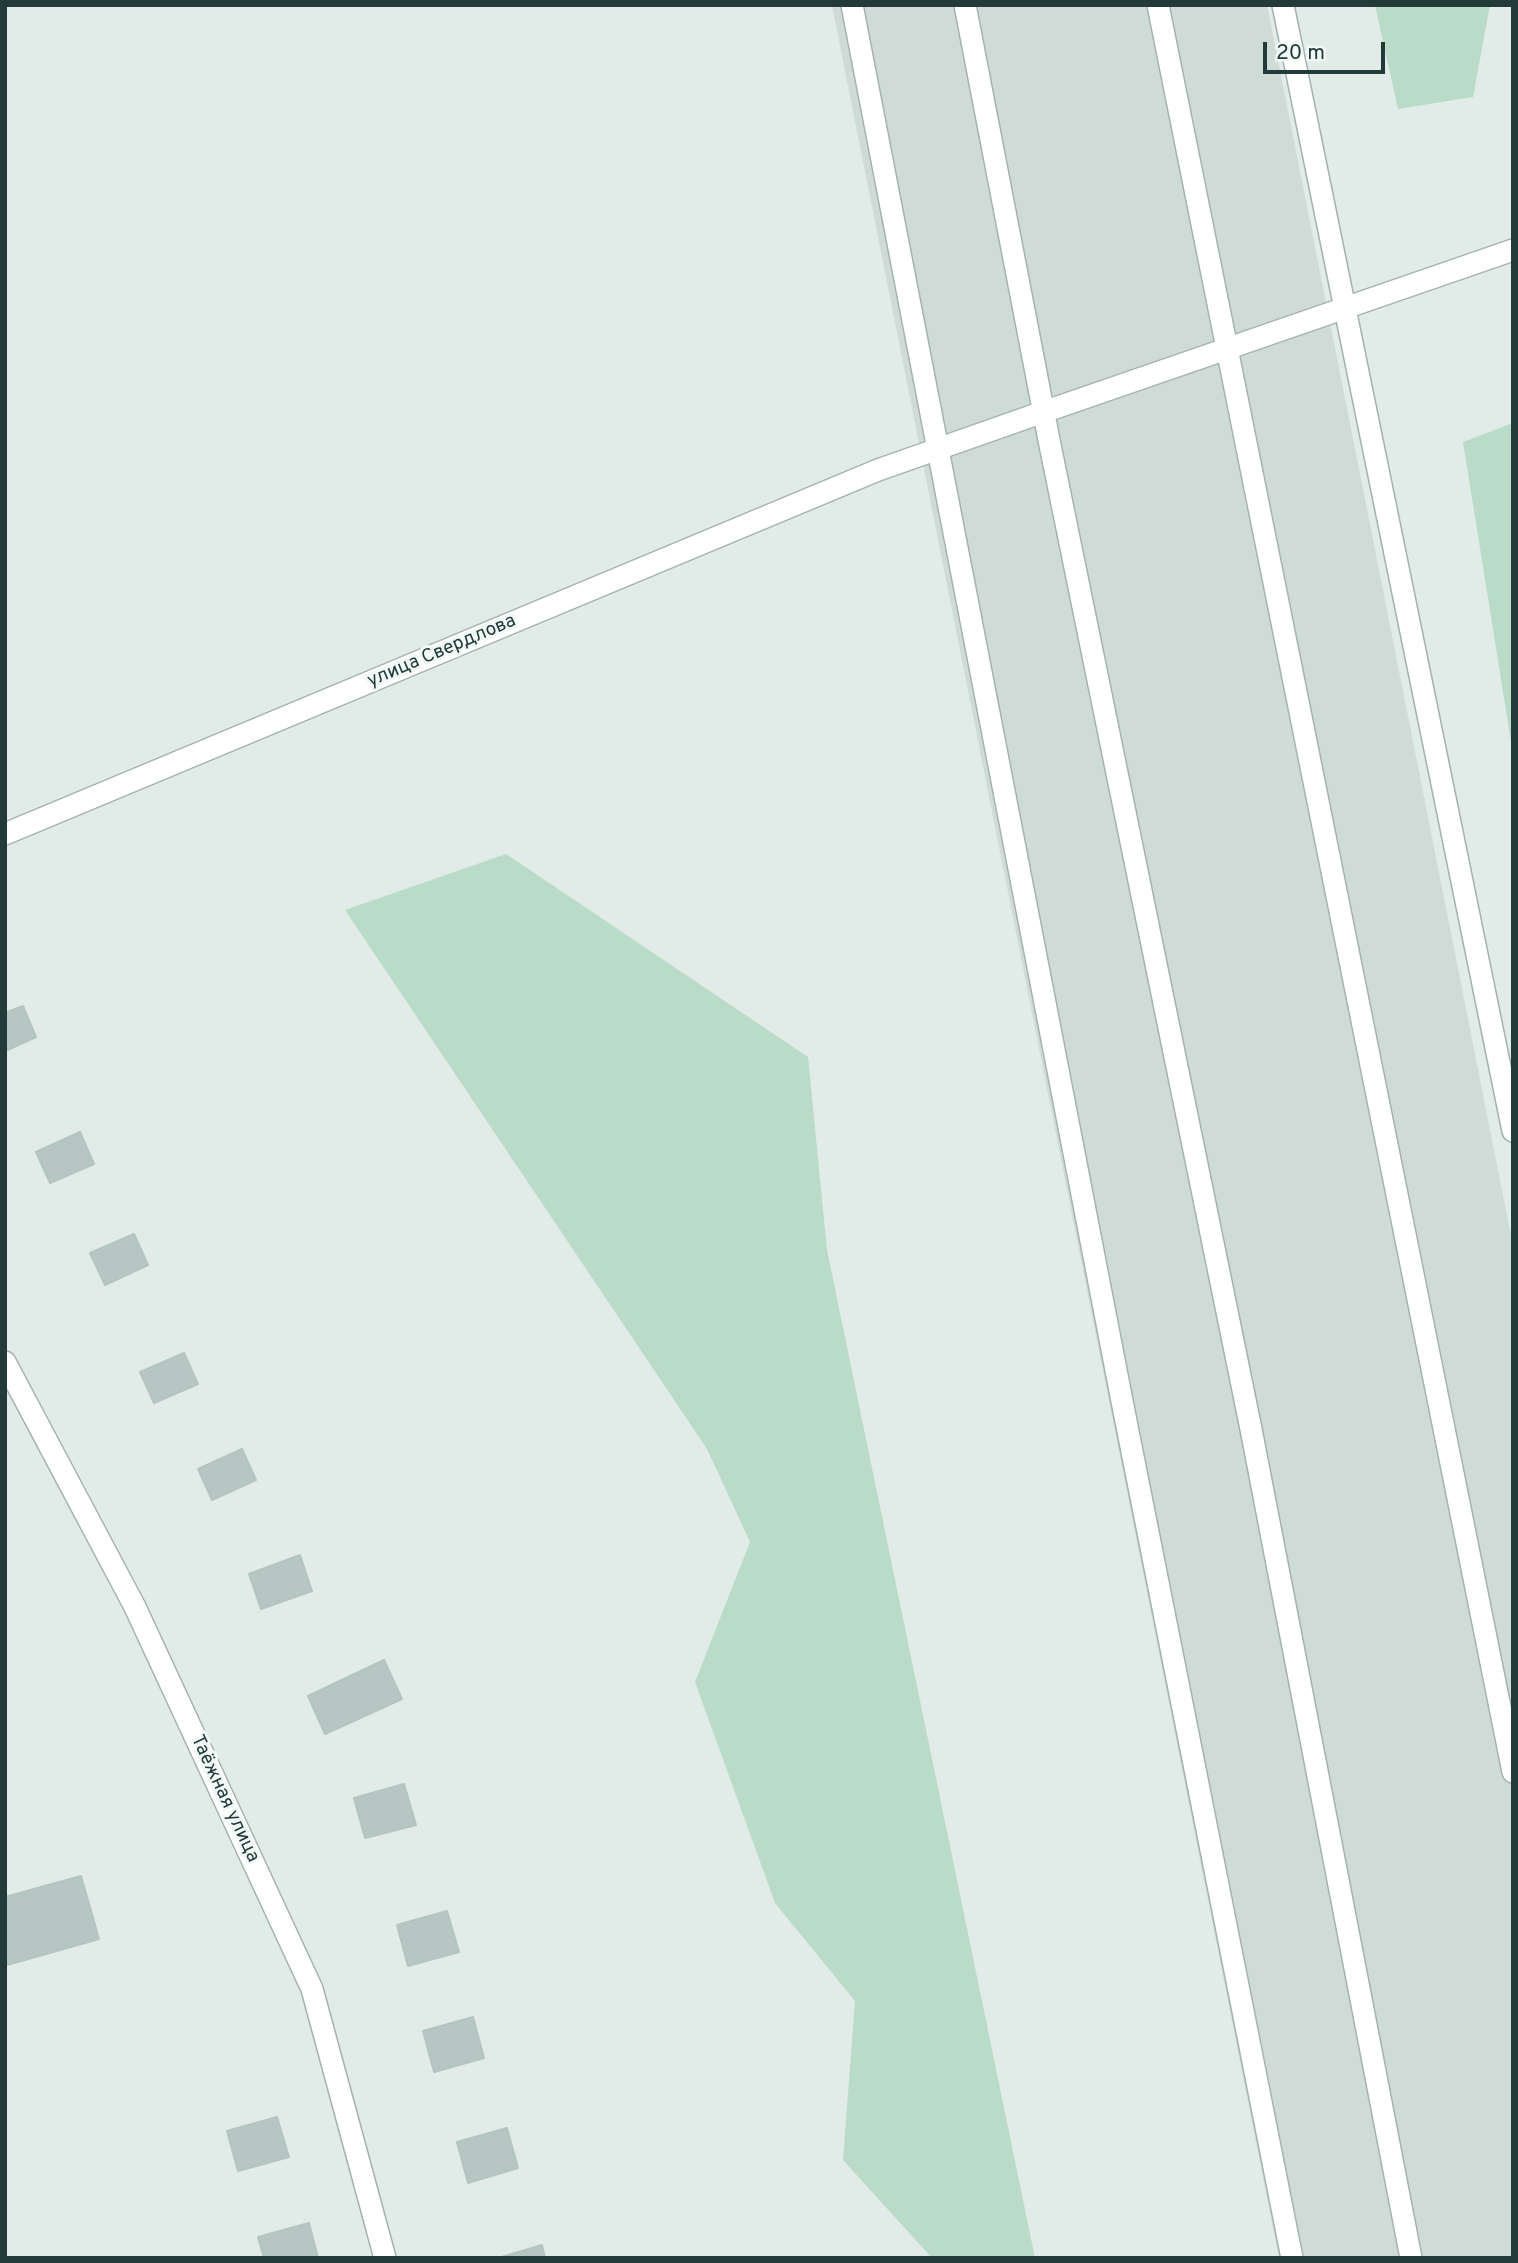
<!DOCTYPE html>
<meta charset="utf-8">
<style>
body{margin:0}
#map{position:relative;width:1518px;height:2263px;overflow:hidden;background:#e1ebe8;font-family:Overpass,sans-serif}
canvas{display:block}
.frame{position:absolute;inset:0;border:7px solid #223b38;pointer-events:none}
.scale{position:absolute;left:1263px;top:42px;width:122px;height:32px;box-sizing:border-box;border:4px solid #223b38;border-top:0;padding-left:9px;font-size:21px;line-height:24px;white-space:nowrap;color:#223b38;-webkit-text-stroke:5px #f1f8f6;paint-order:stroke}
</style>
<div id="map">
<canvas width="1518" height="2263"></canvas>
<div class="frame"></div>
<div class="scale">20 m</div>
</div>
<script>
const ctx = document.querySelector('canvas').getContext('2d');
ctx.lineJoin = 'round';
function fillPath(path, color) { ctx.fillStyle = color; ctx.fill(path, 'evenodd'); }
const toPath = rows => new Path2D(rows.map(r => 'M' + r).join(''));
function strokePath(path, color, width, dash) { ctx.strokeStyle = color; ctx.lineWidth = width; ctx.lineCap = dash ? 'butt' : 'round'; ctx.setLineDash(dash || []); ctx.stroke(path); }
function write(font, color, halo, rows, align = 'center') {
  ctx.font = font + ' Overpass,sans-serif'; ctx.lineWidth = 6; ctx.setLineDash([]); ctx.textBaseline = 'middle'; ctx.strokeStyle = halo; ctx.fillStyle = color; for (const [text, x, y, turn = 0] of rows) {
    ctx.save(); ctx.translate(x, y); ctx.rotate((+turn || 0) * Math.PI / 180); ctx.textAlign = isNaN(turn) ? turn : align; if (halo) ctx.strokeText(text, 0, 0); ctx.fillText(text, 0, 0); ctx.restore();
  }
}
const built = toPath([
 [832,5,1267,5,1513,1246,1513,2258,1279,2258]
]);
const green = toPath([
 [1375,5,1490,5,1473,97,1398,109],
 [1513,423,1513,754,1463,442],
 [506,854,808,1057,827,1250,1035,2258,932,2258,843,2160,855,2001,775,1903,695,1682,750,1542,707,1449,345,910]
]);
const building = toPath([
 [23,1006,36,1037,5,1051,5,1013,23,1006],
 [80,1132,94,1164,50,1183,36,1152,80,1132],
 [134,1234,148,1265,105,1285,90,1253,134,1234],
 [184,1353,198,1384,154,1403,140,1372,184,1353],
 [242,1449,256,1480,212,1500,198,1469,242,1449],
 [300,1555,312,1591,261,1609,249,1574,300,1555],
 [384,1660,402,1699,325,1734,308,1696,384,1660],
 [404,1784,416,1825,365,1838,354,1798,404,1784],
 [81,1876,99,1939,7,1965,5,1958,5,1897,81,1876],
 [447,1911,459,1952,408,1966,397,1925,447,1911],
 [473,2017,484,2058,434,2072,423,2031,473,2017],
 [277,2117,289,2157,238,2171,227,2131,277,2117],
 [507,2128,518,2168,468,2183,457,2142,507,2128],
 [309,2223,318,2258,264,2258,258,2237,309,2223],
 [542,2245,545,2258,498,2258,542,2245]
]);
const minor = toPath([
 [852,5,1122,1401,1292,2258],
 [965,5,1050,445,1251,1429,1411,2258],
 [1158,5,1513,1772],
 [1283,5,1513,1131],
 [1032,416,1513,250],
 [5,834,878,470,1043,412],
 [5,1362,135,1607,312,1989,385,2258]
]);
const streetNames = [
 ["улица Свердлова",442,652,-23],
 ["Таёжная улица",224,1799,65]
];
fillPath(built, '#cfdbd7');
fillPath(green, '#bbdbc9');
fillPath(building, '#b7c6c2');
strokePath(building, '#b4c4c0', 2);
strokePath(minor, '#a4b3b0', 24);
strokePath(minor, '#fff', 21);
write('19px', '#223b38', '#f1f8f6', streetNames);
</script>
